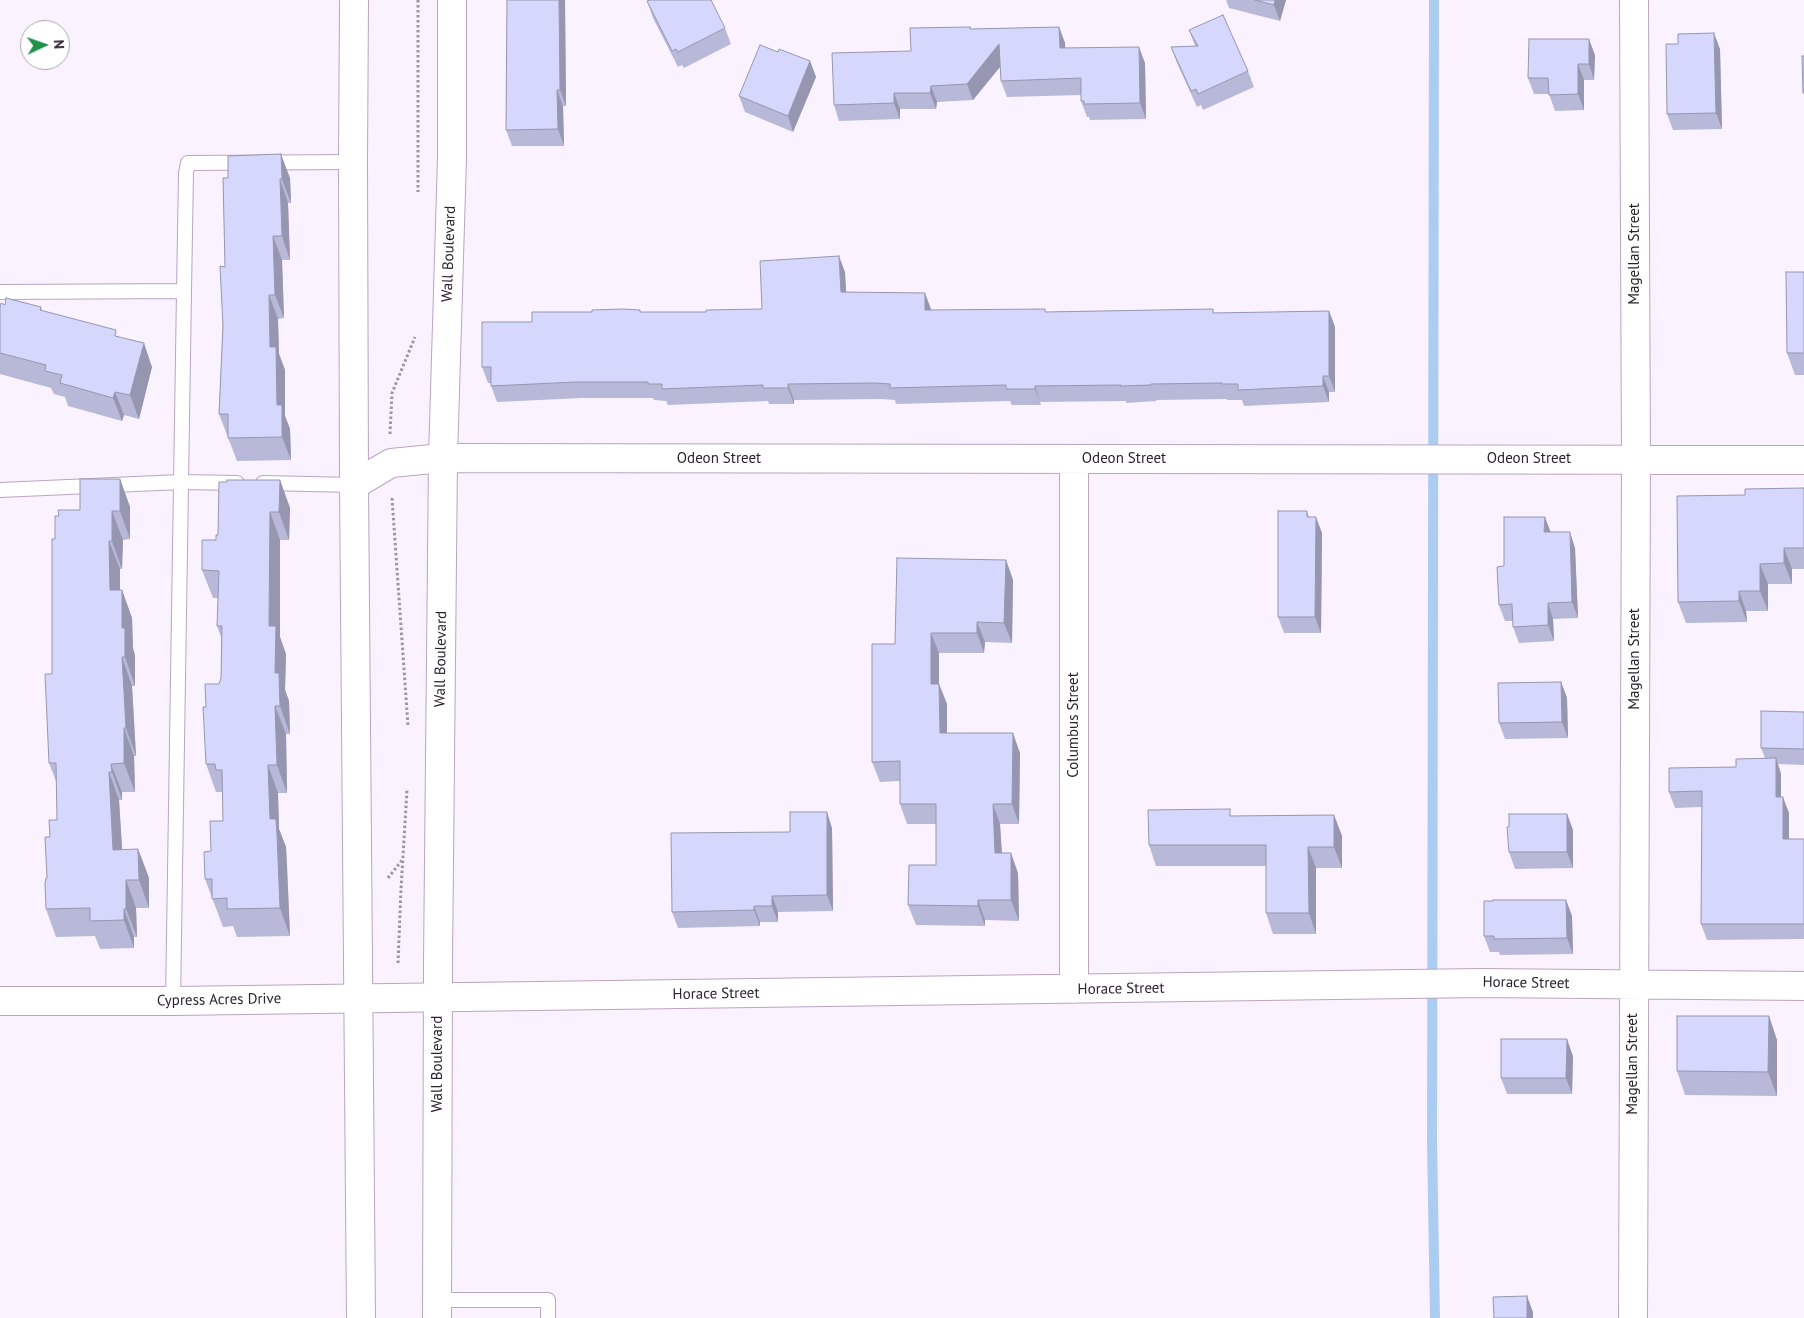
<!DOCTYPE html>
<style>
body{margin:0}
#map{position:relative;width:1804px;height:1318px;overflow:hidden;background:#fbf2ff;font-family:"PT Sans",sans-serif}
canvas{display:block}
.north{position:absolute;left:20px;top:20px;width:50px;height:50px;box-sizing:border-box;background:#fff;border:1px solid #aaa7ab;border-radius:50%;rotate:87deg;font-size:14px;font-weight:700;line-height:20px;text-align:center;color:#2b222e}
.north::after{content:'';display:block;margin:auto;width:18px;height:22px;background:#219049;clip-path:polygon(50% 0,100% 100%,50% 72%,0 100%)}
</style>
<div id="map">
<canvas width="1804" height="1318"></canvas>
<div class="north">N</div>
</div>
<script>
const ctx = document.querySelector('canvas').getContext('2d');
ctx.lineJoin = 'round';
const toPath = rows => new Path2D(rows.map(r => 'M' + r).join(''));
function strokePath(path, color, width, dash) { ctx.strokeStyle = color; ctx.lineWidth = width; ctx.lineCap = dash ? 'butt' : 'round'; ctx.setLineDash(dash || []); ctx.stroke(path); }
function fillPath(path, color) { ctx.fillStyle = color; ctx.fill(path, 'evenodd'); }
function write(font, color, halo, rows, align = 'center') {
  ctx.font = font + ' "PT Sans",sans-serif'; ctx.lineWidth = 4; ctx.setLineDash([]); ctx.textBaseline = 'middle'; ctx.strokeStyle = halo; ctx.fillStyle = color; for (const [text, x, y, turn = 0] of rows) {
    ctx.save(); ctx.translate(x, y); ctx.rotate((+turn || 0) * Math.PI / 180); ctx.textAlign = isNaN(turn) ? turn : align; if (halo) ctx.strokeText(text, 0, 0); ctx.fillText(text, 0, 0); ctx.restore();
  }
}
const stream = toPath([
 [1434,0,1432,1142,1435,1318]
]);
const path = toPath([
 [418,0,418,192],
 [390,434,392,393,415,337],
 [392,498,408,726],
 [388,878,403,859],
 [398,963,401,889,407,790]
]);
const lane = toPath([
 [0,292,184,291],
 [263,483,354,485],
 [0,490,181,482,237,483],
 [173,1001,184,291,186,173,188,163,353,162],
 [437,1300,548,1300,548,1318]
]);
const street = toPath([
 [354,485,391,463,443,458,1804,460],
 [1074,989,1074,460],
 [0,1001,173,1001,1481,983,1804,986],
 [1633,1318,1636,459,1634,0]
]);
const secondary = toPath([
 [354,0,353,162,354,485,361,1318],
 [437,1318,438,962,443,458,452,158,452,0]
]);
const wall = toPath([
 [507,0,565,0,566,106,563,106,564,146,512,146,506,130],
 [1226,0,1286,0,1280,21,1229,8],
 [647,1,725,28,731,44,684,68,682,65,678,67,653,18],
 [970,27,971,29,1059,27,1065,43,1065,48,1145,63,1146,119,1090,120,1089,117,1087,117,1081,101,1081,95,1007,97,1001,81,1000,66,973,100,937,102,936,109,900,109,900,119,839,121,834,105,911,51],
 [1189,30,1248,71,1254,87,1203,110,1201,105,1197,107,1177,63,1171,47,1195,46],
 [1720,49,1722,129,1673,130,1667,114],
 [778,52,810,61,816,77,793,132,745,112,739,96],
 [1595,55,1594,80,1584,80,1584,110,1555,111,1549,94,1534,94,1528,78],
 [223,178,290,178,291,203,288,203,290,260,282,260,284,318,278,319,279,354,285,370,285,416,290,429,291,460,237,461,219,414,225,267],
 [845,272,846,292,931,310,1046,312,1213,309,1214,313,1329,311,1335,327,1335,392,1329,392,1329,402,1244,406,1242,400,1227,400,1227,399,1156,400,1157,401,1126,403,1126,401,1040,402,1041,405,1012,405,1010,401,896,404,895,400,881,399,794,400,794,404,769,404,768,401,668,405,666,401,654,400,653,398,582,398,497,402,491,386,491,383,488,383,482,367,532,322,592,312,706,312,762,309],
 [1804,272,1804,375,1795,375,1787,353],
 [5,305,41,307,42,311,119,337,152,367,139,419,124,415,122,421,68,406,65,397,54,394,51,388,0,374,0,307],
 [120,479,130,507,130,539,123,540,122,569,120,569,120,590,122,590,132,618,133,648,135,656,135,686,132,686,136,756,134,756,135,792,122,792,122,800,119,800,122,850,138,849,149,878,149,908,136,908,137,937,134,937,134,948,100,949,95,936,56,937,46,909,50,837,57,820,57,784,49,763,52,674,55,539,59,516,80,510],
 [280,480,290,508,289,540,280,540,280,637,286,654,285,690,289,701,290,734,286,734,287,793,278,793,279,829,286,847,287,862,290,936,237,937,233,926,223,927,205,879,211,851,223,821,223,792,216,792,206,764,206,707,219,684,221,678,221,637,217,626,218,598,213,598,202,570,218,535],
 [1804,488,1804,569,1792,569,1792,584,1768,584,1768,611,1746,611,1747,622,1686,623,1678,602,1745,495],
 [1307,511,1309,517,1322,533,1321,633,1284,633,1278,617],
 [1550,532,1575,548,1578,618,1553,619,1554,641,1519,643,1513,627,1513,621,1505,621,1499,605,1504,566],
 [1006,560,1013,580,1012,643,985,642,984,653,939,653,939,684,947,704,947,733,1020,753,1019,824,1000,824,1002,853,1018,873,1019,921,985,920,985,926,916,925,908,905,936,865,936,824,907,824,900,804,900,781,880,782,872,762,895,644],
 [1561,682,1567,698,1568,738,1505,739,1499,723],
 [1804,712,1804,765,1778,764,1781,774,1781,797,1789,813,1789,839,1804,839,1804,939,1707,940,1701,924,1702,807,1675,808,1669,792,1736,767,1765,758,1761,748],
 [1567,814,1573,830,1573,868,1515,869,1509,852],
 [1334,815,1342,836,1342,868,1316,868,1316,934,1273,934,1266,913,1266,866,1156,866,1149,845,1233,816],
 [832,828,833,911,778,912,778,922,760,922,760,926,678,928,672,912,790,832],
 [1566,900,1572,916,1573,954,1500,955,1499,952,1490,952,1484,936],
 [1769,1016,1777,1040,1777,1096,1685,1095,1677,1071],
 [1573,1056,1572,1094,1507,1094,1501,1078]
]);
const shadedWall = toPath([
 [559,0,565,0,566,106,560,90],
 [1275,0,1286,0,1280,21,1274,5],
 [1059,27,1065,43,1066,64,1060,48],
 [1714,33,1720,49,1722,129,1716,113],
 [1589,39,1595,55,1594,80,1589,64],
 [999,44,1005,61,973,100,967,84],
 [1139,47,1145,63,1146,119,1140,103],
 [810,61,816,77,793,132,788,116],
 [1578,64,1584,80,1584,110,1578,94],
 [931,86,937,102,936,109,930,93],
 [557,90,563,106,564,146,558,129],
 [894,93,900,109,900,119,894,103],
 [281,154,290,178,291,203,282,179],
 [280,179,288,203,290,260,282,236],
 [273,236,282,260,284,318,275,295],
 [839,256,845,272,847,308,841,292],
 [925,293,931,309,931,326,925,310],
 [269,295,278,319,279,354,285,370,285,416,290,429,291,460,282,437,277,405,270,347],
 [1329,311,1335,327,1335,392,1329,376],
 [144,343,152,367,139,419,130,395],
 [1323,376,1329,392,1329,402,1323,386],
 [788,384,794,400,794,404,788,388],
 [1035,386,1040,402,1041,405,1035,389],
 [115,392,124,415,122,421,113,398],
 [120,479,130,507,130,539,120,511],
 [280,480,290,508,289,540,279,512],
 [112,511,123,540,122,569,112,541],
 [270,512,280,540,280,637,286,654,285,690,289,701,290,734,280,706,269,626],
 [1316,517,1322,533,1321,633,1315,617],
 [1545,517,1551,533,1544,532],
 [1570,532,1575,548,1578,618,1572,602],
 [109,541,120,569,120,618,110,590],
 [1784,548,1792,569,1792,584,1784,563],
 [1006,560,1013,580,1012,643,1004,623],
 [1760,564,1768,584,1768,611,1760,591],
 [122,590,132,618,133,648,135,656,135,686,125,657,122,628],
 [1739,591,1746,611,1747,622,1739,601],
 [1548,603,1553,619,1554,641,1548,625],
 [977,622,985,642,984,653,977,633],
 [931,633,939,653,939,704,931,684],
 [122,657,132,686,136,756,126,728],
 [1561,682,1567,698,1568,738,1562,722],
 [939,684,947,704,947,753,940,733],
 [275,706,286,734,287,793,277,765],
 [124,728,134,756,135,792,124,763],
 [1013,733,1020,753,1019,824,1012,804],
 [1776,758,1781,774,1781,813,1776,797],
 [111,764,122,792,122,800,112,772],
 [268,765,278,793,279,829,286,847,290,936,280,908,270,819],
 [109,772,119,800,124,878,113,850],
 [1783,797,1789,813,1789,855,1783,839],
 [993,804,1000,824,1003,873,995,853],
 [827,812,832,828,833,911,827,895],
 [1567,814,1573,830,1573,868,1567,852],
 [1334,815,1342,836,1342,868,1334,847],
 [1308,847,1316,868,1316,934,1309,913],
 [138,849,149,878,149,908,139,880],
 [1011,853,1018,873,1019,921,1011,900],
 [126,880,136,908,137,937,126,909],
 [772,896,778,912,778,922,772,906],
 [978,900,985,920,985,926,978,906],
 [1566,900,1572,916,1573,954,1567,938],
 [754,906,760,922,760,926,754,910],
 [124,909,134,937,134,948,124,920],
 [1769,1016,1777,1040,1777,1096,1768,1072],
 [1567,1039,1573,1056,1572,1094,1566,1078],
 [1527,1296,1533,1312,1533,1318,1527,1318]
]);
const building = toPath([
 [507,0,559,0,560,90,557,90,558,129,506,130,507,0],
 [650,0,711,0,725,28,678,52,676,49,672,51,647,1,650,0],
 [1255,0,1275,0,1274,5,1255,0],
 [1223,15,1248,71,1198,94,1196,89,1191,91,1171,47,1198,46,1189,30,1223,15],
 [970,27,970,29,1059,27,1060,48,1139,47,1140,103,1084,104,1084,101,1081,101,1081,78,1001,81,999,44,967,84,931,86,930,93,894,93,894,103,834,105,832,53,911,51,910,28,970,27],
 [1714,33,1716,113,1667,114,1666,44,1678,44,1678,34,1714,33],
 [1529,39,1589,39,1589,64,1578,64,1578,94,1549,95,1548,78,1528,78,1529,39],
 [760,45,778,52,779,49,810,61,788,116,739,96,760,45],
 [1802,56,1804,56,1804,93,1803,93,1802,56],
 [281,154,282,179,280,179,282,236,273,236,275,295,269,295,270,347,276,347,277,405,282,405,282,437,228,438,228,414,219,414,223,326,220,266,225,267,223,178,228,178,228,156,281,154],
 [839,256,841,292,925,293,925,310,1045,309,1045,312,1213,309,1213,313,1329,311,1329,376,1323,376,1323,386,1238,390,1238,384,1222,384,1222,383,1151,384,1151,385,1120,386,1121,385,1035,386,1035,389,1006,389,1006,385,890,388,890,384,875,383,788,384,788,388,763,388,763,385,662,389,662,384,648,384,648,382,576,382,491,386,491,367,482,367,482,322,532,322,532,312,592,312,592,310,623,309,640,310,640,312,706,312,706,310,762,309,760,261,839,256],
 [1786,272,1804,272,1804,353,1787,353,1786,272],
 [6,298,41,307,40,310,116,330,115,336,144,343,130,395,115,392,113,398,60,383,62,375,45,371,46,365,0,353,0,307,1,303,5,305,6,298],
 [80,479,120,479,120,511,112,511,112,541,109,541,110,590,122,590,122,628,125,628,125,657,122,657,126,728,124,728,124,763,111,764,112,772,109,772,113,850,138,849,139,880,126,880,126,909,124,909,124,920,90,921,90,908,46,909,45,883,46,878,47,878,45,837,50,837,49,820,57,820,56,763,49,763,45,674,52,674,52,539,55,539,55,516,59,516,58,510,80,510,80,479],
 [227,480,280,480,279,512,270,512,269,626,276,626,275,673,279,673,280,706,275,706,277,765,268,765,270,819,276,819,277,834,280,908,227,909,227,898,212,899,212,879,205,879,204,852,211,851,210,821,223,821,222,770,216,770,215,764,206,764,203,707,206,707,205,684,219,684,221,678,222,626,217,626,219,571,202,570,202,540,216,540,216,535,218,535,219,482,227,482,227,480],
 [1804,488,1804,548,1784,548,1784,563,1760,564,1760,591,1739,591,1739,601,1678,602,1677,496,1745,495,1745,489,1804,488],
 [1278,511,1307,511,1307,517,1316,517,1315,617,1278,617,1278,511],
 [1504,517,1545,517,1544,532,1570,532,1572,602,1548,603,1548,625,1513,627,1512,604,1499,605,1497,567,1504,566,1504,517],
 [897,558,1006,560,1004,623,977,622,977,633,931,633,931,684,939,684,940,733,1013,733,1012,804,993,804,995,853,1011,853,1011,900,978,900,978,906,908,905,909,865,936,865,936,804,900,804,900,761,872,762,872,644,895,644,897,558],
 [1561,682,1562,722,1499,723,1498,683,1561,682],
 [1761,711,1804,712,1804,749,1761,748,1761,711],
 [1776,758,1776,797,1783,797,1783,839,1804,839,1804,924,1701,924,1702,791,1669,792,1669,768,1736,767,1736,759,1776,758],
 [1230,809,1230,816,1334,815,1334,847,1308,847,1309,913,1266,913,1266,845,1149,845,1148,810,1230,809],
 [790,812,827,812,827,895,772,896,772,906,754,906,754,910,672,912,671,833,790,832,790,812],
 [1509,814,1567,814,1567,852,1509,852,1507,827,1509,827,1509,814],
 [1493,900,1566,900,1567,938,1494,939,1494,936,1484,936,1484,901,1493,901,1493,900],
 [1677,1016,1769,1016,1768,1072,1677,1071,1677,1016],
 [1501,1039,1567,1039,1566,1078,1501,1078,1501,1039],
 [1527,1296,1527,1318,1494,1318,1493,1297,1527,1296]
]);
const streetNames = [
 ["Wall Boulevard",449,254,-88],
 ["Magellan Street",1635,254,-90],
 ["Odeon Street",719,459],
 ["Odeon Street",1124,459],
 ["Odeon Street",1529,459],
 ["Wall Boulevard",441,659,-89],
 ["Magellan Street",1635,659,-90],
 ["Columbus Street",1074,725,-90],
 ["Horace Street",1526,983,1],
 ["Horace Street",1121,989,-1],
 ["Horace Street",716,994,-1],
 ["Cypress Acres Drive",219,1000,-1],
 ["Wall Boulevard",438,1064,-90],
 ["Magellan Street",1633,1064,-90]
];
strokePath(stream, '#aacdf1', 10);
strokePath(lane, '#baa4c2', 16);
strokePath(street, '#baa4c2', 30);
strokePath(secondary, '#baa4c2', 30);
strokePath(path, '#9d94a0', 3, [2.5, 2.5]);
strokePath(lane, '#fff', 14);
strokePath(street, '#fff', 28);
strokePath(secondary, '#fff', 28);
fillPath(wall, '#b8b9d9');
fillPath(shadedWall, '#9696b0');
fillPath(building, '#d6d7fc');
strokePath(building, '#9696b0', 1);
write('15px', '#2b222e', '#fff', streetNames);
</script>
